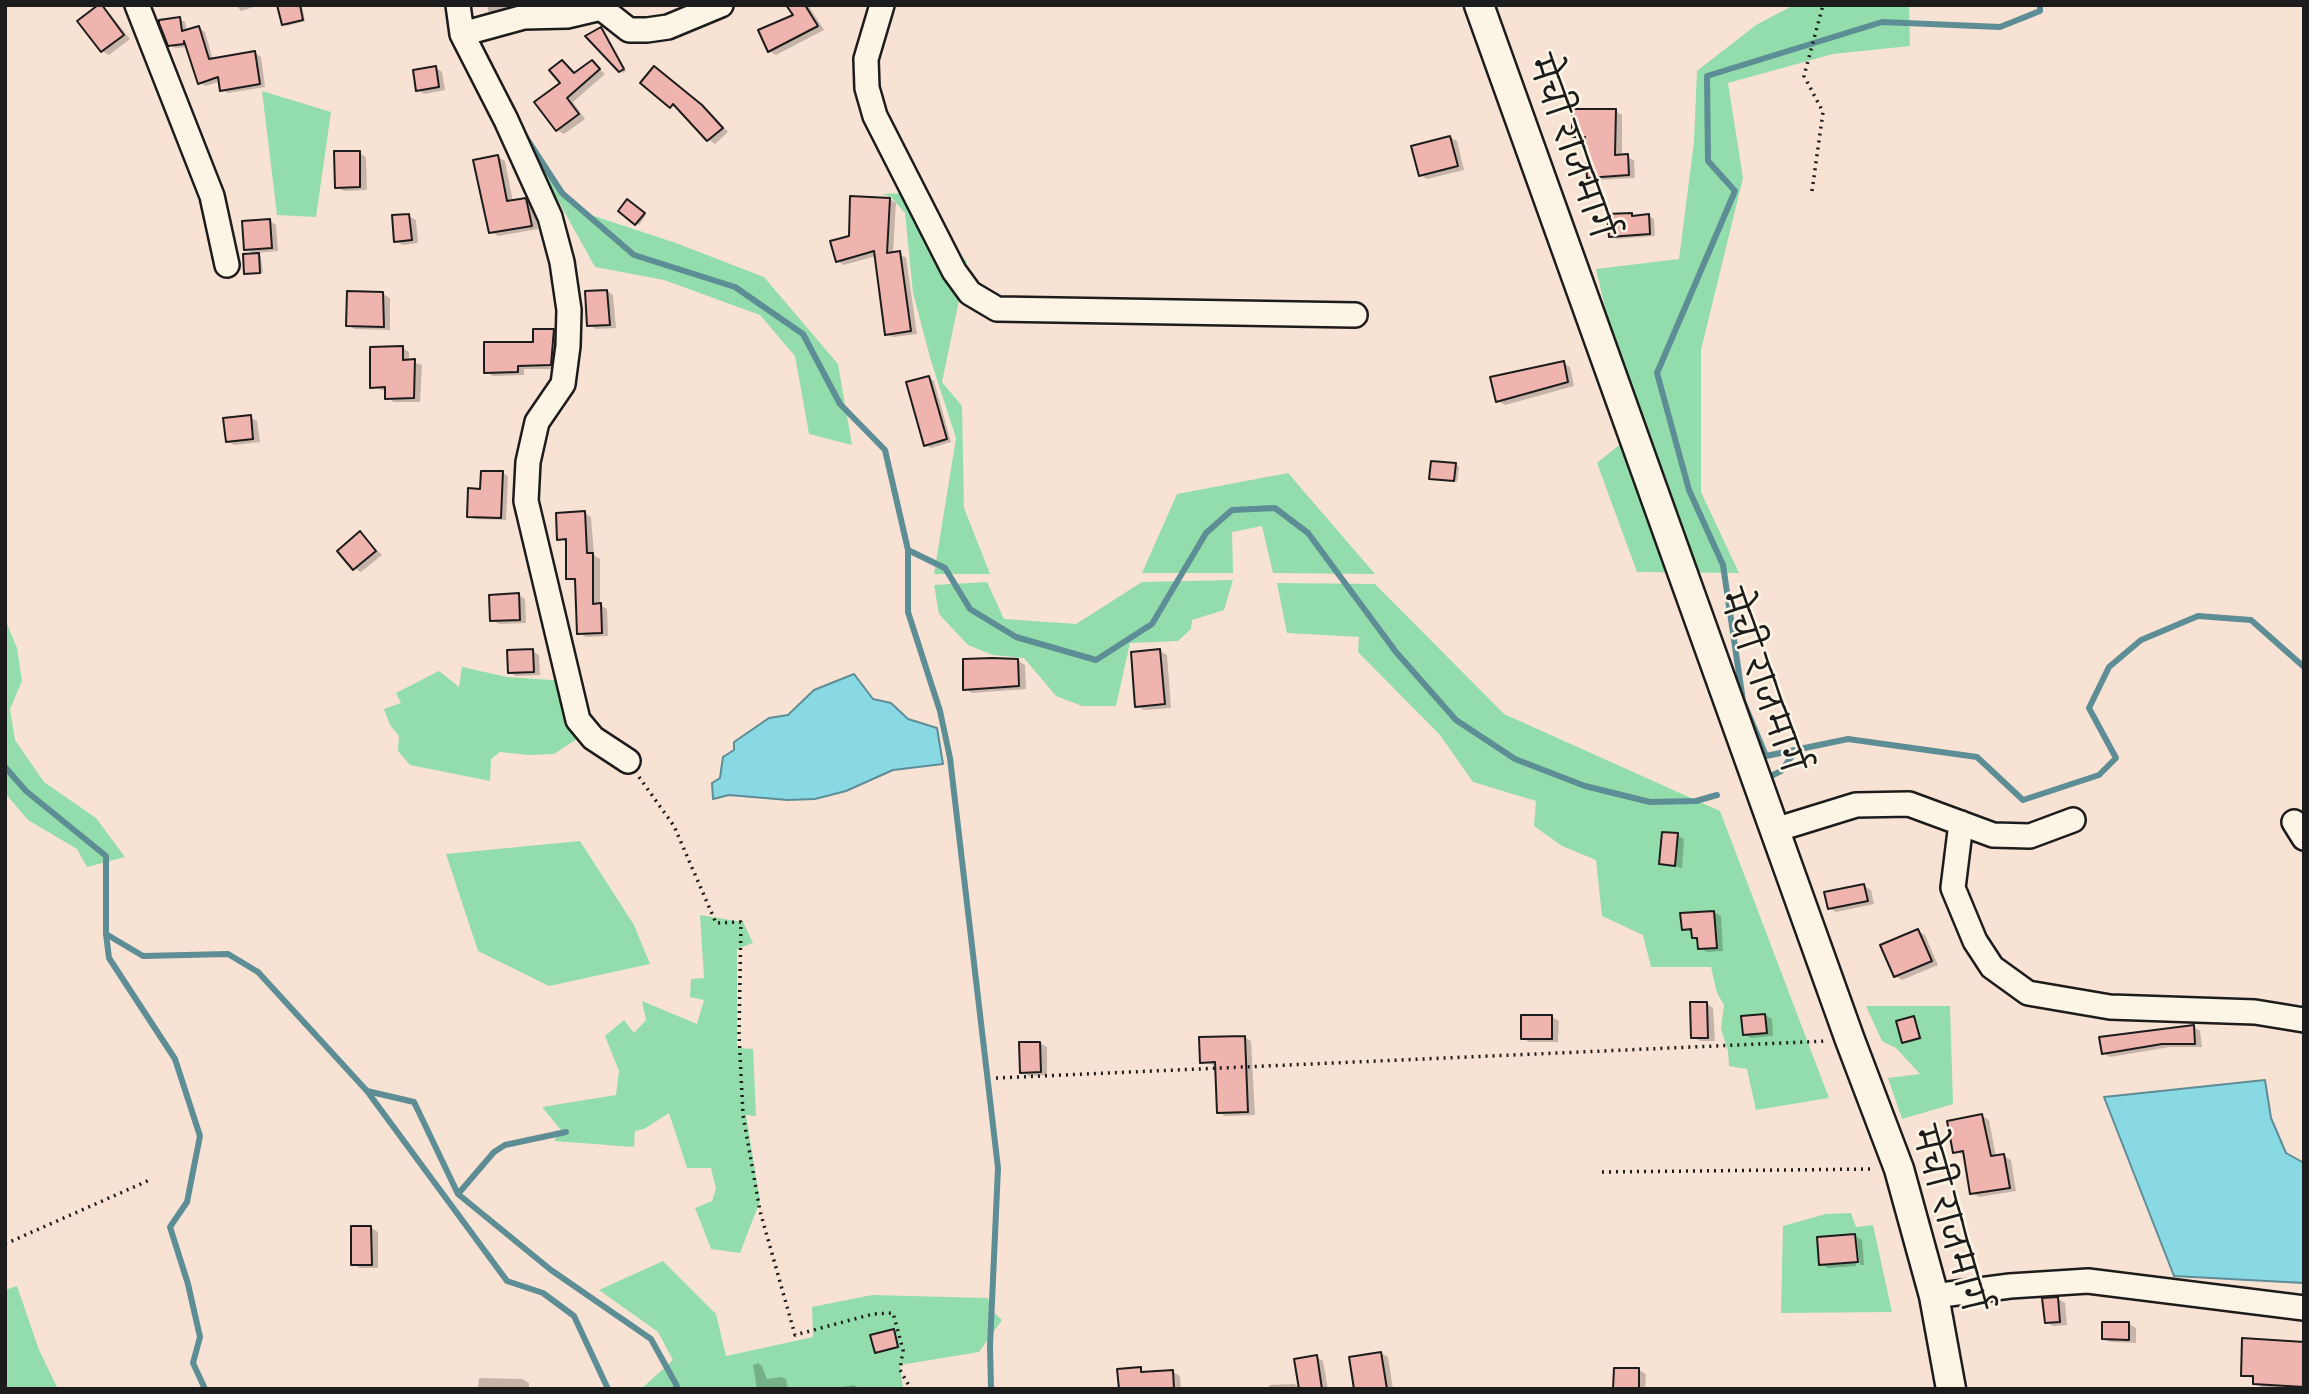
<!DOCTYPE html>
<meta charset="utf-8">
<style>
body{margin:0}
#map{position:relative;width:2309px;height:1394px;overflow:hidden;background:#f8e2d4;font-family:Caveat,sans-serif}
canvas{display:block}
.frame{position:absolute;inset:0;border:7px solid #1c1c1c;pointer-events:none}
</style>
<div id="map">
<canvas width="2309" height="1394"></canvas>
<div class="frame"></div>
</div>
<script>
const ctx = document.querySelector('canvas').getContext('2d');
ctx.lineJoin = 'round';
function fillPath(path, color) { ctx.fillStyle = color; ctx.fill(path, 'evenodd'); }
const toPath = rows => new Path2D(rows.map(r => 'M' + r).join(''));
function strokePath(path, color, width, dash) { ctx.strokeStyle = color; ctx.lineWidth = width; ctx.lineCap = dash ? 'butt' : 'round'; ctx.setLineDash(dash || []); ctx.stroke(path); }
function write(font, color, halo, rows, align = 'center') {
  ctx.font = font + ' Caveat,"Playpen Sans Deva",sans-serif'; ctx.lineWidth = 5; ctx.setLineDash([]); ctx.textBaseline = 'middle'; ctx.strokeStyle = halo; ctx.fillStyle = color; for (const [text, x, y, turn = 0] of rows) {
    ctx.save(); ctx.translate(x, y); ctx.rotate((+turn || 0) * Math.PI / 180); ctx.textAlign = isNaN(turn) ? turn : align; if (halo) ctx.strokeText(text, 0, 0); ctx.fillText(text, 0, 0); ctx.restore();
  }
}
const green = toPath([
 [1794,5,1909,5,1910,46,1833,54,1728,83,1743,178,1701,350,1701,492,1739,573,1637,572,1597,463,1634,433,1596,269,1679,259,1694,142,1697,71,1756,25],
 [262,91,331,112,316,217,277,215],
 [535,159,585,213,673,242,764,277,838,364,852,445,809,434,795,356,760,315,664,280,595,267],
 [910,193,967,262,942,382,962,406,964,508,990,574,934,574,956,438,931,361,913,293,905,213,891,197,882,194],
 [1288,473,1375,574,1273,573,1262,526,1232,532,1233,573,1142,573,1177,494],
 [1233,580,1224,610,1192,620,1191,629,1178,641,1130,643,1116,706,1082,706,1056,696,1024,658,993,655,968,645,939,614,934,585,987,582,1004,619,1076,624,1142,582],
 [1277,583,1375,584,1504,714,1720,811,1829,1098,1756,1110,1747,1069,1729,1066,1728,1051,1721,1029,1724,1005,1717,993,1711,967,1651,967,1643,935,1602,916,1596,860,1562,846,1534,826,1536,801,1473,782,1440,735,1358,652,1359,637,1287,633],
 [5,619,17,648,22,681,10,709,15,740,44,782,96,818,125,857,87,867,77,849,28,820,5,793],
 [462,667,507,677,566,681,588,725,577,739,554,754,529,755,500,752,491,759,490,781,410,765,398,751,399,736,390,725,384,709,401,703,396,693,439,671,459,687],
 [580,841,634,925,650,964,549,986,478,951,446,854],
 [700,915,743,922,753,943,737,949,737,1048,753,1049,756,1116,746,1115,760,1201,740,1253,711,1249,695,1208,712,1201,716,1189,711,1168,687,1168,669,1113,644,1129,635,1131,634,1147,554,1141,561,1130,542,1107,616,1095,619,1071,605,1036,624,1020,634,1033,646,1020,642,1001,697,1024,704,1000,690,997,691,979,704,978],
 [1866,1006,1950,1006,1953,1104,1902,1119,1888,1078,1920,1074,1896,1048,1882,1041],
 [1851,1213,1856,1227,1873,1225,1892,1312,1781,1313,1783,1226,1826,1214],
 [663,1261,716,1314,726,1356,813,1337,812,1307,872,1295,988,1298,993,1312,1002,1320,979,1352,900,1365,903,1389,641,1389,673,1360,658,1332,599,1290],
 [17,1286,39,1350,58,1389,5,1389,5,1290]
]);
const water = toPath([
 [854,674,873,699,891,703,908,719,937,728,943,764,893,770,846,791,815,799,788,800,729,795,713,799,712,783,720,778,723,757,734,750,734,742,769,718,788,715,814,690,854,674],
 [2265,1080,2271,1118,2286,1153,2304,1163,2304,1283,2174,1276,2104,1097,2265,1080]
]);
const shadow = toPath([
 [236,5,260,5,241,11],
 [293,5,302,5,305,21,287,26,284,24],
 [487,5,510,5,512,11,495,16,488,11],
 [788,5,808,5,824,30,776,55,769,51,795,16],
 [101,6,107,10,130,39,109,55,102,51],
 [179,19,185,22,187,32,199,28,205,32,213,60,255,53,261,57,265,87,228,93,222,89,221,81,206,86,200,83,187,47,176,48,169,45],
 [601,29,626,71,623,73,620,71],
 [562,62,576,74,592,62,605,74,573,102,585,119,564,134,557,130,563,83],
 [436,68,442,72,445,90,424,94,418,90],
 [661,73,709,111,728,132,715,144,709,140,679,108,671,106],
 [1615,111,1622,115,1622,156,1634,160,1635,178,1596,180,1589,176,1586,140,1574,136],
 [1450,137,1457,141,1464,170,1427,179,1420,175],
 [359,153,366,157,367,190,344,191,337,187],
 [498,157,505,161,513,202,526,200,533,204,538,229,498,236,491,232],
 [890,199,896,203,893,254,906,257,917,334,893,337,886,334,876,256,844,265,837,261,850,237],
 [630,203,646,215,639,225,636,223],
 [409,216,416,220,418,243,403,245,396,241],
 [1649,216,1654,219,1655,236,1616,239,1611,236],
 [270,221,276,225,278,251,255,253,261,257,263,273,249,274,246,273,256,255,246,249],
 [607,291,613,295,616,328,596,329,589,325],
 [383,294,390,298,390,330,355,329,348,325],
 [535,331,554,331,561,335,558,369,524,369,524,375,493,376,486,372,535,343],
 [402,348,409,352,409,361,422,365,420,402,394,402,387,398,386,391,372,387],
 [1563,363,1570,367,1574,386,1505,405,1498,401],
 [929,378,934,381,951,442,931,448,926,445],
 [250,417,257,421,260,442,234,445,228,441],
 [1456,465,1459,467,1457,482,1431,478],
 [502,473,508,476,506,520,475,519,469,516],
 [584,513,591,517,594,555,600,559,600,605,607,609,608,636,586,637,579,633,577,582,568,578,568,543,559,539],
 [361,534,382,555,361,572,354,568],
 [518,595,525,599,526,623,499,624,492,620],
 [532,651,539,655,540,675,516,676,509,672],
 [1160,651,1167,655,1171,708,1144,710,1137,706],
 [1018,661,1025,665,1026,689,972,693,965,689],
 [1677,835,1684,839,1682,868,1661,863],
 [1864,886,1871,890,1874,904,1836,912,1829,908],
 [1714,912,1721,916,1723,951,1707,952,1700,948,1693,933,1684,929],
 [1918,931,1925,935,1938,965,1902,980,1895,976],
 [1707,1004,1713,1008,1715,1041,1700,1041,1693,1037],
 [1765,1015,1772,1019,1773,1036,1751,1038,1745,1034],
 [1552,1017,1559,1021,1558,1042,1529,1042,1523,1038],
 [1914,1018,1922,1039,1907,1043,1904,1042],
 [2193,1027,2200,1031,2202,1047,2170,1047,2110,1057,2103,1053],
 [1244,1037,1251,1041,1255,1115,1225,1116,1218,1112,1217,1066,1202,1062],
 [1040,1043,1047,1047,1047,1075,1029,1076,1022,1072],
 [1982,1116,1989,1120,1996,1157,2004,1156,2011,1160,2016,1191,1979,1197,1972,1193,1966,1155,1954,1152],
 [371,1228,378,1232,378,1268,360,1268,353,1264],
 [1855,1236,1862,1240,1864,1265,1860,1265,1857,1238,1854,1238,1856,1266,1828,1268,1821,1264],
 [2058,1299,2065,1303,2067,1325,2053,1326,2046,1322],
 [2129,1324,2136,1328,2136,1343,2110,1342,2103,1338],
 [894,1331,900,1348,876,1352],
 [2304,1343,2304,1389,2261,1387,2255,1383,2255,1379,2242,1375],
 [1381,1353,1388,1357,1393,1389,1356,1389],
 [1316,1357,1323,1361,1328,1389,1269,1389,1269,1385,1294,1384,1301,1388],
 [758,1363,762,1366,767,1379,781,1377,786,1379,788,1389,757,1389,753,1365],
 [1140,1369,1147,1373,1173,1372,1180,1376,1181,1389,1120,1389],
 [1639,1370,1646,1374,1645,1389,1615,1389],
 [479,1378,522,1379,529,1383,529,1389,478,1389],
 [854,1385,861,1389,830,1389]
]);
const stream = toPath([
 [2040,5,2040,11,2000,27,1882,22,1707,76,1708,161,1735,191,1657,373,1689,490,1723,565,1743,701,1766,756,1848,739,1977,757,2023,800,2099,775,2116,758,2089,708,2109,667,2141,640,2198,616,2251,620,2304,667],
 [525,136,562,193,634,255,735,287,803,334,840,404,885,450,908,550,945,568,970,609,1016,637,1096,660,1152,624,1206,533,1232,510,1275,508,1308,533,1396,652,1456,720,1515,759,1585,786,1650,802,1696,801,1717,795],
 [908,550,908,612,940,711,950,758,998,1168,990,1346,991,1389],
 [5,767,26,791,106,856,106,934,143,956,228,954,258,972,367,1091,414,1102,458,1194,551,1270,651,1339,677,1386,675,1389],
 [1763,780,1781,771,1798,748],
 [106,934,109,958,175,1059,200,1136,187,1202,170,1227,188,1284,200,1337,193,1363,205,1389],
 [367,1091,507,1281,543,1293,574,1316,608,1389],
 [458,1194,494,1152,505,1145,566,1132]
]);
const building = toPath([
 [98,5,102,5,124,35,101,52,77,21,98,5],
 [277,5,300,5,303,20,282,25,277,5],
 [786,5,805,5,818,26,768,52,758,30,793,15,786,5],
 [180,17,182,31,199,26,209,59,255,51,260,84,220,91,218,77,198,84,184,41,184,44,168,46,159,23,159,20,180,17],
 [601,27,624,69,619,72,585,36,601,27],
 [562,60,574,73,592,60,600,69,567,98,579,114,556,131,534,102,560,83,549,70,562,60],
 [436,66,439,87,416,91,413,70,436,66],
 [654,66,702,105,723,128,707,141,673,104,670,108,640,83,654,66],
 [1572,109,1616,109,1615,155,1628,154,1629,175,1587,178,1585,137,1572,137,1572,109],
 [1450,136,1458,166,1419,176,1411,146,1450,136],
 [334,151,360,151,360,187,335,188,334,151],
 [498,155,507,201,526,198,532,226,489,233,473,160,498,155],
 [850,196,890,198,887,253,900,251,911,331,885,335,874,251,836,262,830,241,849,236,850,196],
 [627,199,645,213,635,225,618,211,627,199],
 [1632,213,1632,216,1649,214,1650,234,1609,237,1607,214,1632,213],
 [409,214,412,240,394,242,392,215,409,214],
 [270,219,272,248,244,250,242,221,270,219],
 [259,253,260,273,244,274,243,254,259,253],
 [607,290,610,325,587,326,585,291,607,290],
 [347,291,383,292,384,327,346,326,347,291],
 [533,329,554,329,551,365,518,366,518,372,484,373,484,342,533,342,533,329],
 [403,346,403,360,415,359,414,398,385,399,385,387,370,388,370,347,403,346],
 [1564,361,1568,382,1496,402,1490,377,1564,361],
 [929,376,947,439,924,446,906,382,929,376],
 [251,415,253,439,226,442,223,418,251,415],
 [1431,461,1456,463,1454,481,1429,479,1431,461],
 [481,471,503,471,501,518,467,517,468,488,480,489,481,471],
 [585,511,587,553,593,553,593,604,601,603,602,633,577,634,575,579,566,579,566,539,557,540,556,513,585,511],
 [360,531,376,551,353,570,337,551,360,531],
 [519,593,520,620,490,621,489,595,519,593],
 [533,649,534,672,508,673,507,650,533,649],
 [1160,649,1165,704,1135,707,1131,652,1160,649],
 [992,658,1018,659,1019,686,963,690,963,659,992,658],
 [1662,832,1678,833,1675,866,1659,864,1662,832],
 [1864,884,1868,901,1828,909,1824,892,1864,884],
 [1714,911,1717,948,1698,949,1697,938,1692,938,1691,929,1682,930,1680,913,1714,911],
 [1918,929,1932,961,1894,977,1880,945,1918,929],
 [1690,1002,1707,1002,1708,1038,1691,1038,1690,1002],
 [1765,1014,1767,1033,1743,1035,1741,1016,1765,1014],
 [1521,1015,1552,1015,1552,1039,1521,1039,1521,1015],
 [1914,1016,1920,1038,1902,1043,1896,1021,1914,1016],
 [2194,1025,2195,1044,2162,1044,2102,1054,2099,1037,2194,1025],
 [1245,1036,1248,1112,1217,1113,1215,1062,1200,1063,1199,1037,1245,1036],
 [1019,1042,1040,1042,1041,1072,1020,1073,1019,1042],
 [1982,1114,1991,1156,2004,1154,2010,1188,1970,1194,1963,1151,1953,1153,1947,1121,1982,1114],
 [351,1226,371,1226,372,1265,351,1265,351,1226],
 [1855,1234,1858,1262,1819,1265,1817,1237,1855,1234],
 [2058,1297,2060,1322,2045,1323,2042,1298,2058,1297],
 [2102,1322,2129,1322,2129,1340,2102,1339,2102,1322],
 [894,1329,898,1347,875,1353,870,1335,894,1329],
 [2242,1338,2304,1342,2304,1387,2253,1384,2253,1376,2241,1376,2242,1338],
 [1381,1352,1387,1389,1354,1389,1349,1357,1381,1352],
 [1317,1355,1322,1389,1299,1389,1294,1359,1317,1355],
 [1141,1367,1141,1372,1173,1370,1174,1389,1119,1389,1117,1369,1141,1367],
 [1614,1368,1639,1368,1639,1389,1613,1389,1614,1368]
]);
const path = toPath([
 [1812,191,1823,112,1804,76,1823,5],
 [639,777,674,826,716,923,741,922,739,1035,743,1115,760,1211,795,1335,873,1314,893,1313,903,1350,900,1370,911,1389],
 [996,1078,1827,1041],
 [1602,1172,1873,1169],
 [5,1244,152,1179]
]);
const minor = toPath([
 [137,5,212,196,227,265],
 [458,5,462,34,506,120,550,217,562,262,569,310,568,346,563,384,537,422,528,462,526,501,578,720,593,738,628,761],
 [882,5,866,59,867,88,875,116,954,271,970,293,997,309,1355,315],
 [462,34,524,17,567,16,601,8,629,30,647,30,668,27,721,5],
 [2294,822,2304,838],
 [1961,823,1953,888,1975,941,1992,967,2028,993,2110,1007,2255,1012,2304,1020],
 [1775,830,1856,805,1909,804,1993,835,2030,836,2073,820],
 [1934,1296,2010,1286,2088,1281,2304,1308]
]);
const major = toPath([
 [1479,5,1850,1040,1899,1169,1934,1296,1951,1389]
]);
const streetNames = [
 ["मेची राजमार्ग",1568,148,70],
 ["मेची राजमार्ग",1759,682,70],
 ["मेची राजमार्ग",1946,1220,74]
];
fillPath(green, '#93ddac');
fillPath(water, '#89d9e5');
strokePath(water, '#5d8d95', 2);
fillPath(shadow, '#0003');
strokePath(stream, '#5d8d95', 6);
fillPath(building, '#f0b4ae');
strokePath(building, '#1c1c1c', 2);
strokePath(minor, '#1c1c1c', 28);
strokePath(major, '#1c1c1c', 33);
strokePath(path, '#1c1c1c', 3.5, [2, 5]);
strokePath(minor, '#fcf5e5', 23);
strokePath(major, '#fcf5e5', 28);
write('33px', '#1c1c1c', '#fcf5e5', streetNames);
</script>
